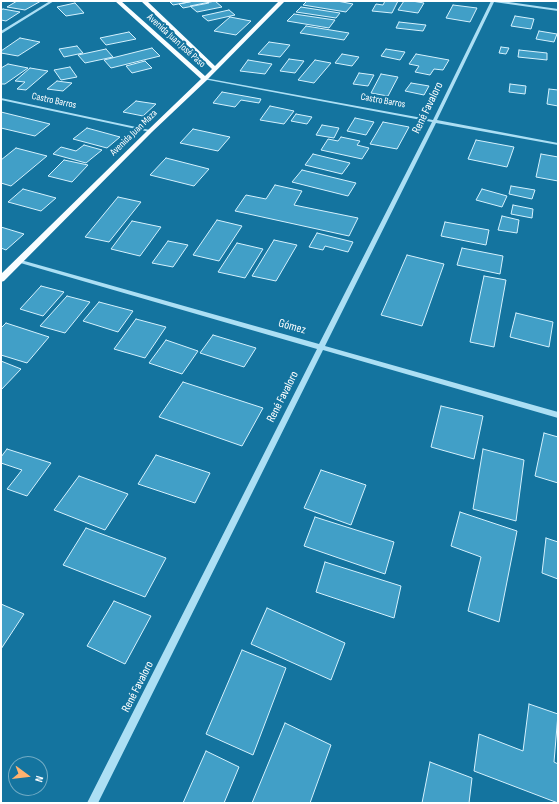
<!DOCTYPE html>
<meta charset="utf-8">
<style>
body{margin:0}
#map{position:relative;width:559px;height:804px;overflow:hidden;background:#14749f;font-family:"Sofia Sans Condensed",sans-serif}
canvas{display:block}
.frame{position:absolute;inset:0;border:2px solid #fff;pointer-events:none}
.north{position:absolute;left:8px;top:756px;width:40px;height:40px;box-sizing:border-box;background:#14749f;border:1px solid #72acc5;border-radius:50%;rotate:105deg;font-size:11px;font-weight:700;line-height:16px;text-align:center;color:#fff}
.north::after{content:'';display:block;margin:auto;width:14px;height:18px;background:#ffb26f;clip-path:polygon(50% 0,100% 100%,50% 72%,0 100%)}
</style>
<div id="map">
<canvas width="559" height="804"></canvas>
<div class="frame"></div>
<div class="north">N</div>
</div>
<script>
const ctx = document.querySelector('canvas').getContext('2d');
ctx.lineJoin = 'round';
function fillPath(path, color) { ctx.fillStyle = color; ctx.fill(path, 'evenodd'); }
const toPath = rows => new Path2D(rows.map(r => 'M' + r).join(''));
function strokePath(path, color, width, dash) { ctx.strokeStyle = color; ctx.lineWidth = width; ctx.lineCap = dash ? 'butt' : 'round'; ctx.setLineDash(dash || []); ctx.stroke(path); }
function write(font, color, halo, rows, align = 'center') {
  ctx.font = font + ' "Sofia Sans Condensed",sans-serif'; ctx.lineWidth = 4; ctx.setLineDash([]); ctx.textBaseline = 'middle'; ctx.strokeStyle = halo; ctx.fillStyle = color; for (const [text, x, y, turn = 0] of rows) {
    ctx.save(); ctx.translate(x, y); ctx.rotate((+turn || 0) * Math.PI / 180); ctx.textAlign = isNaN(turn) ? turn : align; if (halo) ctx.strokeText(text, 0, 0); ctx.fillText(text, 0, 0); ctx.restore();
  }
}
const building = toPath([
 [17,1,41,1,25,10,7,7,17,1],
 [177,1,194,1,173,5,170,2,177,1],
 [194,1,207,1,209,3,183,8,179,4,194,1],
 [215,1,222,7,197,12,190,6,215,1],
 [307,1,337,1,353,4,346,12,303,5,307,1],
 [385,1,398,1,392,13,372,11,376,4,383,5,385,1],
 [404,1,412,1,424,3,418,13,398,10,404,1],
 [75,3,84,13,66,16,57,7,75,3],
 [453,5,477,8,470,22,446,18,453,5],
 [301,7,340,13,336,18,296,12,301,7],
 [3,9,20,12,6,21,1,20,1,10,3,9],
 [229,10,235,15,208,21,202,16,229,10],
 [294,14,335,20,329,28,287,21,294,14],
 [515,16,534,19,531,29,511,26,515,16],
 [230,17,251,21,236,35,214,31,230,17],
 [399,22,426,25,423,31,396,28,399,22],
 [306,26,349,33,344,40,300,33,306,26],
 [539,31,557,34,554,42,536,39,539,31],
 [129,32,136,39,106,45,100,38,129,32],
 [20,38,40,42,18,56,1,53,1,51,20,38],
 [269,42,290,45,280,57,258,54,269,42],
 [77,46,83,53,64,57,59,49,77,46],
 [501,47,509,48,506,54,499,53,501,47],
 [152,48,160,56,111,68,104,60,152,48],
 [106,49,113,57,85,63,78,55,106,49],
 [386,49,405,52,400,60,381,56,386,49],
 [519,50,547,53,547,60,518,57,519,50],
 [342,54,359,57,352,66,335,63,342,54],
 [416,54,449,60,443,70,434,69,430,75,415,72,419,66,409,64,416,54],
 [289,59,304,61,295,73,280,71,289,59],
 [248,60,272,64,265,74,240,71,248,60],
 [315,60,331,63,314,83,298,80,315,60],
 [145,61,152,68,132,73,126,66,145,61],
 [8,64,28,68,5,84,1,84,1,68,8,64],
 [70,67,77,77,61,80,54,70,70,67],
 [30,68,48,71,26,90,17,89,25,82,15,81,30,68],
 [359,73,374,75,368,86,353,84,359,73],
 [381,74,398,77,388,96,371,93,381,74],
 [57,81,72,83,63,91,47,89,57,81],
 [411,83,429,86,424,95,405,91,411,83],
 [510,84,526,86,525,94,509,92,510,84],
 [549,89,558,90,558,106,547,104,549,89],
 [222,92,261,99,259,103,241,100,235,107,213,103,222,92],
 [136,101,156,104,143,116,123,112,136,101],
 [270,106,294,111,284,124,260,120,270,106],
 [1,112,50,124,35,136,1,128,1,112],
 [296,114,312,117,307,124,291,121,296,114],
 [355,118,374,122,366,135,347,131,355,118],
 [383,122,409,127,397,149,370,144,383,122],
 [322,125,339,128,334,138,316,135,322,125],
 [87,128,120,137,107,148,73,139,87,128],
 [193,129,230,137,218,151,180,143,193,129],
 [341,137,360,141,357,145,369,148,362,159,321,150,328,139,338,141,341,137],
 [476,140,514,147,507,167,468,159,476,140],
 [84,145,102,150,86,163,53,154,61,147,76,151,84,145],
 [16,148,47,156,11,186,1,183,1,160,16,148],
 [313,154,350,163,342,174,305,165,313,154],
 [541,154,558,157,558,181,536,177,541,154],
 [166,158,209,169,194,186,150,175,166,158],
 [64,160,88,165,72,182,48,176,64,160],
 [302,170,356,183,348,196,292,182,302,170],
 [275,185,302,191,294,205,358,218,349,236,235,211,246,195,266,199,275,185],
 [511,186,535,190,532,199,509,194,511,186],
 [23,189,56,198,41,211,8,202,23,189],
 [482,189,507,196,502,207,476,200,482,189],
 [118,197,141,202,109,242,85,237,118,197],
 [513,205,533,209,532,218,511,214,513,205],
 [502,216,519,220,517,233,498,230,502,216],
 [217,220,242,226,219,261,193,255,217,220],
 [132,221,161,227,140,256,111,249,132,221],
 [445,222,489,230,486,245,441,236,445,222],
 [1,227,24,234,6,250,1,248,1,227],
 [317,233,353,242,348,252,325,246,323,250,309,247,317,233],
 [274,240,297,245,276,281,252,276,274,240],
 [168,241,188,245,173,267,152,263,168,241],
 [237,243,263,249,245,278,218,272,237,243],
 [462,248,503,256,500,274,457,265,462,248],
 [407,255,444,264,422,326,381,315,407,255],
 [484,276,506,280,494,347,470,342,484,276],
 [41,286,64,292,43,316,20,309,41,286],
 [67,296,90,302,65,333,40,326,67,296],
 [99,302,133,311,118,332,83,321,99,302],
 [516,313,553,322,549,347,510,337,516,313],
 [136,319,166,327,145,358,114,349,136,319],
 [6,323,49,337,27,363,1,355,1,328,6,323],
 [213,335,256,348,244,367,200,353,213,335],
 [166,340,198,351,182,374,149,363,166,340],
 [1,361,21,369,1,390,1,361],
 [183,382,263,408,242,446,159,417,183,382],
 [441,406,483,416,474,459,431,447,441,406],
 [544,433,558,437,558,483,535,476,544,433],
 [7,449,51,463,27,496,7,489,22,470,1,463,1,457,7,449],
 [483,449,524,460,516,521,473,509,483,449],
 [156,455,210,473,195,503,138,484,156,455],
 [321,470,366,485,351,525,304,508,321,470],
 [79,476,128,494,105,530,54,510,79,476],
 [460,512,517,531,499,622,468,611,481,557,451,546,460,512],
 [315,517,394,542,385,574,304,546,315,517],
 [86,528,166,558,145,597,63,565,86,528],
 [546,538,558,542,558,579,542,573,546,538],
 [325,562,401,586,394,618,316,592,325,562],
 [114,601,151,616,125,664,87,646,114,601],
 [1,604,24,614,1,649,1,604],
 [267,608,345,643,331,680,251,644,267,608],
 [242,650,286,668,253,755,206,734,242,650],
 [529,704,558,714,554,762,558,764,558,803,474,771,479,734,523,751,529,704],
 [285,723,331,745,310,803,252,803,285,723],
 [206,751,239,767,224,803,183,803,206,751],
 [430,762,472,778,469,803,422,803,430,762]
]);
const minor = toPath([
 [50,1,54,1,1,34,1,31,50,1],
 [491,1,502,1,558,9,558,11,494,2,437,120,558,143,558,145,436,123,325,346,558,412,558,418,323,350,98,803,87,803,317,349,17,262,16,261,17,260,21,260,319,344,432,122,203,79,205,78,433,120,491,1],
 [1,98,150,130,152,131,150,132,1,100,1,98]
]);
const major = toPath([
 [115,1,121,1,205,76,212,69,141,1,147,1,215,66,279,1,285,1,207,80,152,132,4,281,1,282,1,274,148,130,201,79,115,1]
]);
const farStreetnames = [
 ["Avenida Juan José Paso",176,41,42],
 ["Castro Barros",54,101,12],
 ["Castro Barros",383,101,10],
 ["Avenida Juan Maza",134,133,-44]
];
const streetNames = [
 ["René Favaloro",428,108,-64],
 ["Gómez",292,327,16],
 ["René Favaloro",283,397,-63],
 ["René Favaloro",138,687,-63]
];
fillPath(building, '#419fc7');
strokePath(building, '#d5f1fd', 1);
fillPath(minor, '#acdff4');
fillPath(major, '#f9fdff');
write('10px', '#fff', '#14749f', farStreetnames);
write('12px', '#fff', '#14749f', streetNames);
</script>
